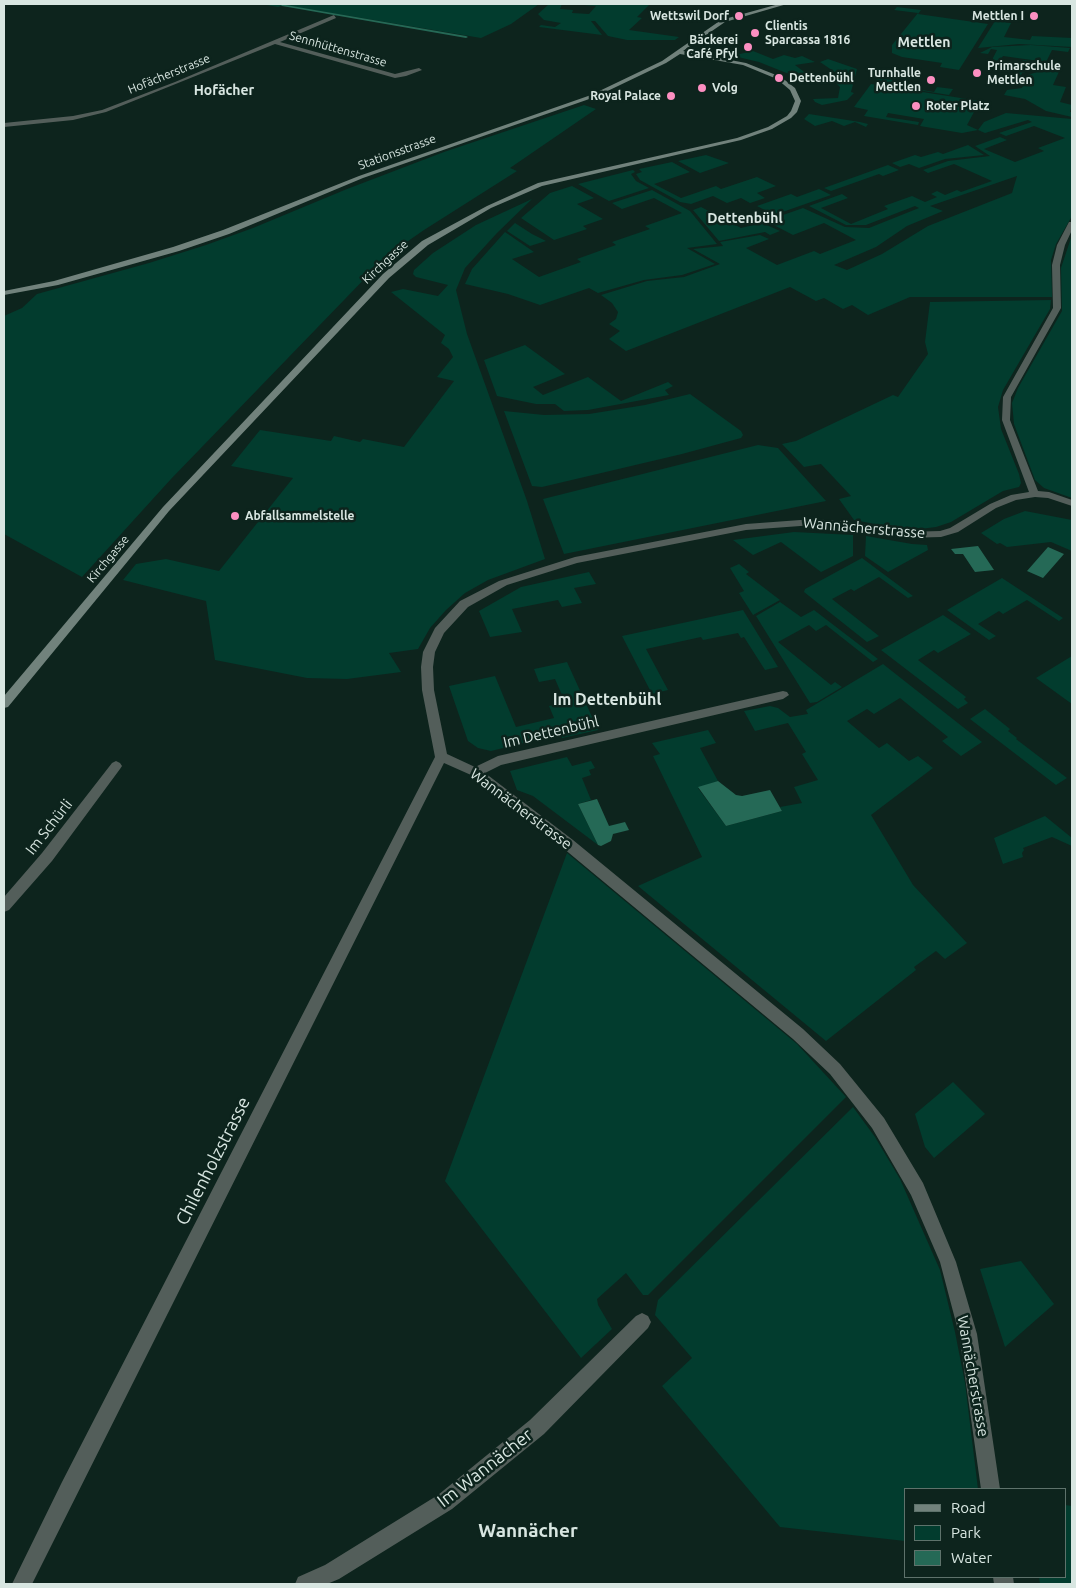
<!DOCTYPE html>
<meta charset="utf-8">
<style>
body{margin:0}
#map{position:relative;width:1076px;height:1588px;overflow:hidden;background:#0d241d;font-family:Ubuntu,sans-serif}
canvas{display:block}
.frame{position:absolute;inset:0;border:5px solid #d8e6e1;pointer-events:none}
.legend{position:absolute;left:904px;top:1488px;width:162px;height:90px;box-sizing:border-box;background:#0d241d;border:1px solid #5e726b;margin:0;padding:6px 9px;list-style:none;font-size:15px;color:#d8e6e1}
.legend li{display:flex;align-items:center;gap:10px;height:25px}
.legend b{width:25px;border:1px solid #5e726b}
</style>
<div id="map">
<canvas width="1076" height="1588"></canvas>
<div class="frame"></div>
<ul class="legend">
<li><b style="height:6px;background:#71827c"></b>Road</li>
<li><b style="height:14px;background:#023c2e"></b>Park</li>
<li><b style="height:14px;background:#256956"></b>Water</li>
</ul>
</div>
<script>
const ctx = document.querySelector('canvas').getContext('2d');
ctx.lineJoin = 'round';
function fillPath(path, color) { ctx.fillStyle = color; ctx.fill(path, 'evenodd'); }
const toPath = rows => new Path2D(rows.map(r => 'M' + r).join(''));
function strokePath(path, color, width, dash) { ctx.strokeStyle = color; ctx.lineWidth = width; ctx.lineCap = dash ? 'butt' : 'round'; ctx.setLineDash(dash || []); ctx.stroke(path); }
function write(font, color, halo, rows, align = 'center') {
  ctx.font = font + ' Ubuntu,sans-serif'; ctx.lineWidth = 5; ctx.setLineDash([]); ctx.textBaseline = 'middle'; ctx.strokeStyle = halo; ctx.fillStyle = color; for (const [text, x, y, turn = 0] of rows) {
    ctx.save(); ctx.translate(x, y); ctx.rotate((+turn || 0) * Math.PI / 180); ctx.textAlign = isNaN(turn) ? turn : align; if (halo) ctx.strokeText(text, 0, 0); ctx.fillText(text, 0, 0); ctx.restore();
  }
}
const green = toPath([
 [261,4,539,4,511,24,481,38,284,5,278,7],
 [549,4,562,4,560,9,573,10,572,13,589,14,596,6,572,4,649,5,637,17,642,18,629,30,679,37,675,40,627,40,608,36,595,21,591,21,602,35,539,27,541,25,555,27,561,23,544,20,538,14],
 [897,7,921,10,918,14,988,24,959,70,940,67,942,63,902,57,892,53,892,45,918,13,894,10],
 [995,21,1011,23,1004,37,1030,40,1032,36,1072,38,1072,47,1019,44,978,48],
 [1031,45,1070,48,1068,52,1052,50,1046,62,1003,56,1000,61,992,60,997,50,991,49,988,54,980,53,992,47],
 [733,51,740,54,753,51,773,59,784,55,795,58,802,56,815,62,795,65,807,74,794,76,759,62,725,54],
 [828,59,857,69,851,92,854,93,847,100,822,105,815,102,813,99,838,98,840,87,834,81,845,79,820,62],
 [1023,60,1040,62,1047,64,1046,66,1022,73,1021,76,1015,75],
 [1054,64,1062,65,1053,85,1066,87,1060,102,1072,105,1070,112,1072,112,1072,117,1046,111,1025,99,1004,95,1007,90,1022,88,1028,75,1052,67],
 [877,78,895,80,892,85,934,92,937,87,953,89,949,95,880,84,882,81,876,80],
 [871,84,980,101,967,125,978,130,984,122,1006,113,1072,119,1072,216,1056,244,1051,260,1052,297,910,297,868,315,852,305,843,309,824,298,816,301,790,287,626,351,609,339,620,331,609,324,616,319,618,312,612,303,601,295,647,281,684,277,720,264,693,249,723,246,720,242,760,235,769,239,746,248,777,265,814,251,820,254,856,240,824,223,793,235,766,221,803,208,845,227,869,228,919,208,915,206,866,225,846,225,809,206,842,194,848,198,821,208,851,224,888,209,884,206,912,196,925,202,937,197,931,194,937,191,945,195,957,190,961,192,992,181,954,164,928,173,923,170,948,161,990,156,975,146,1000,137,1007,140,984,149,1015,162,1044,151,1038,148,1065,138,1034,126,1006,136,999,133,1032,122,1028,120,985,133,978,130,962,133,920,126,924,119,888,113,886,117,919,122,918,125,864,116,868,110,854,107],
 [1017,176,1012,193,928,226,882,254,847,270,834,265,876,247,907,226,943,211,930,206],
 [584,105,596,109,510,168,517,171,424,230,398,248,374,269,171,479,82,577,4,534,4,316,22,308,37,294,149,263,206,245,253,228,347,189,444,152],
 [809,114,860,122,868,124,866,127,855,122,844,126,832,121,815,126,804,119],
 [968,145,984,155,945,159,919,168,909,164,900,167,892,163,915,155,921,157,938,152,943,154],
 [706,155,729,163,700,173,678,161],
 [672,162,690,172,654,184,681,198,716,186,721,189,757,177,776,186,757,193,765,198,750,203,741,198,727,203,713,196,691,204,680,202,640,180,636,174,642,172,639,169],
 [888,165,899,170,883,176,879,174,831,191,824,188],
 [633,170,635,172,631,174,636,181,649,188,609,201,578,184],
 [572,186,594,198,577,204,603,219,583,226,587,229,554,240,521,218,550,193],
 [819,189,831,195,774,215,757,206,791,194,797,197],
 [652,190,690,211,717,244,687,248,715,264,682,275,644,280,598,293,589,288,540,305,508,294,465,284,472,269,505,232,534,252,512,259,539,277,581,262,577,259,616,245,612,242,650,229,645,226,682,213,654,198,622,209,612,203],
 [532,199,497,233,465,268,456,290,467,334,527,501,545,559,488,580,465,593,446,610,430,628,418,649,389,653,401,672,347,679,307,678,215,660,206,601,123,580,136,564,166,559,219,571,293,478,231,466,260,430,331,441,334,436,360,442,363,439,404,447,454,381,437,377,453,357,449,349,441,343,445,335,391,292,403,289,438,296,448,285,416,277,413,274,414,270,433,253,476,225],
 [701,207,741,228,762,223,780,231,770,235,765,232,719,241,693,210],
 [515,223,532,234,546,241,530,246,507,231],
 [1072,235,1072,498,1044,488,1035,480,1014,424,1012,403,1018,388,1062,311,1061,268],
 [1051,300,1050,309,1003,390,998,407,1001,429,1019,474,1021,483,1019,487,1003,491,951,522,936,527,920,529,891,527,854,520,839,499,851,496,821,464,804,467,782,444,796,441,893,395,898,397,928,354,925,342,930,302],
 [525,345,565,374,533,387,543,395,588,377,621,401,668,382,673,386,665,390,669,395,588,410,564,411,555,404,536,404,497,396,484,360],
 [690,394,741,431,743,435,741,438,682,454,542,487,532,486,504,411,544,415,589,414,645,405],
 [758,445,778,448,826,501,564,554,543,499],
 [1025,511,1072,520,1072,551,1051,542,1007,547,1000,543,997,544,981,533,1004,519],
 [794,532,853,535,853,556,821,572,781,542,753,555,733,540],
 [866,536,912,544,927,545,928,550,888,572,865,556],
 [862,558,913,596,908,598,879,577,854,591,851,589,832,599,879,636,867,642,804,592,805,589],
 [739,564,749,572,746,574,780,600,753,615,739,593,744,591,730,568],
 [589,572,596,584,574,588,582,603,562,607,558,600,512,609,522,632,490,637,479,611,521,587],
 [1002,578,1063,618,1059,621,1027,600,1003,614,999,611,978,624,996,636,989,640,947,610],
 [780,602,801,617,814,610,878,659,873,662,826,625,816,631,809,625,778,642,831,685,835,682,842,687,817,702,810,703,756,616],
 [743,610,778,667,765,670,744,637,741,638,738,633,703,640,701,637,646,649,668,690,652,694,622,636],
 [943,615,971,634,938,653,934,650,918,660,966,697,964,699,968,703,958,709,881,650],
 [1072,656,1072,704,1036,678],
 [567,662,598,730,562,738,560,734,491,751,478,748,468,741,449,686,495,676,516,727,554,718,549,706,565,702,555,679,539,682,534,669],
 [883,664,982,742,961,756,942,741,948,737,900,698,874,714,867,709,847,721,879,748,887,743,909,761,918,756,933,768,871,815,913,885,967,943,945,959,936,951,914,967,916,970,826,1041,638,886,702,857,653,756,660,754,652,743,708,730,716,743,700,748,718,781,698,788,726,826,782,811,780,807,802,803,794,787,818,780,802,754,806,752,788,723,755,731,744,711,770,706,778,708,790,717,808,714,806,710],
 [985,709,1010,729,1008,731,1017,738,1016,739,1067,778,1056,785,970,719],
 [567,757,572,766,591,761,595,768,589,770,591,775,582,778,591,800,578,804,598,845,533,796,517,790,510,771],
 [1045,816,1072,838,1072,846,1052,837,1023,848,1024,850,1022,853,1023,857,1003,864,994,838],
 [567,853,797,1044,846,1097,648,1295,643,1295,626,1273,597,1299,598,1305,612,1329,581,1358,445,1181],
 [953,1082,985,1114,934,1158,925,1147,915,1114],
 [853,1107,875,1137,900,1179,940,1270,955,1332,965,1383,978,1489,905,1489,905,1541,780,1527,662,1386,692,1358,655,1315,658,1300],
 [1021,1261,1054,1304,1005,1347,980,1269],
 [1065,1505,1072,1506,1072,1584,1040,1584,1039,1577,1065,1577]
]);
const water = toPath([
 [978,546,994,570,975,572,963,554,955,554,951,549],
 [1048,547,1064,554,1043,578,1027,571],
 [718,781,736,795,742,796,770,790,782,811,726,826,698,787],
 [597,799,609,826,625,822,629,830,613,834,611,841,601,846,598,845,578,804]
]);
const stream = toPath([
 [280,4,466,36,468,37,466,38,282,6,280,4]
]);
const street = toPath([
 [334,15,336,18,280,42,395,74,419,68,422,70,406,76,395,78,275,44,106,112,73,120,4,127,4,123,73,116,102,110,175,82,334,15],
 [1069,222,1072,222,1072,230,1065,245,1060,265,1061,308,1011,397,1010,420,1038,491,1049,492,1072,500,1072,506,1048,498,1035,497,1016,500,996,508,958,532,941,537,905,538,857,529,814,525,746,530,577,563,507,585,468,607,444,633,435,652,433,667,434,690,447,754,475,767,498,756,783,691,787,692,789,695,783,699,501,765,485,773,573,840,803,1029,840,1064,884,1118,923,1183,956,1262,977,1334,1000,1489,981,1489,959,1334,940,1262,911,1195,872,1128,830,1074,793,1039,563,848,471,775,444,763,32,1584,12,1584,62,1482,435,757,422,690,421,667,423,652,435,628,460,601,499,581,575,557,746,524,814,519,857,523,905,532,940,531,950,528,990,504,1011,495,1029,492,1002,420,1003,397,1053,308,1052,265,1057,245,1069,222],
 [116,761,120,763,122,766,120,769,52,861,9,910,4,912,4,897,42,853,112,763,116,761],
 [642,1313,648,1316,651,1322,648,1328,544,1434,452,1509,339,1579,327,1584,295,1584,298,1577,325,1565,438,1495,530,1420,636,1316,642,1313],
 [993,1577,1013,1577,1014,1584,994,1584,993,1577]
]);
const secondary = toPath([
 [779,4,787,4,725,22,683,51,746,63,781,77,795,88,801,101,797,112,791,118,772,129,741,140,542,186,491,208,428,245,389,278,169,511,8,707,4,708,4,696,163,507,383,274,422,241,487,206,538,183,737,138,768,127,787,116,791,111,795,101,790,90,777,79,743,65,680,54,666,63,595,97,363,178,229,234,179,251,58,285,4,295,4,291,54,281,173,247,223,230,359,176,591,95,662,61,721,20,779,4]
]);
const markers = [
 [739,16,5,"#fc8fc1"],
 [1034,16,5,"#fc8fc1"],
 [755,33,5,"#fc8fc1"],
 [748,47,5,"#fc8fc1"],
 [977,73,5,"#fc8fc1"],
 [779,78,5,"#fc8fc1"],
 [931,80,5,"#fc8fc1"],
 [702,88,5,"#fc8fc1"],
 [671,96,5,"#fc8fc1"],
 [916,106,5,"#fc8fc1"],
 [235,516,5,"#fc8fc1"]
];
const farPoinames = [
 ["Wettswil Dorf",729,16,"right"],
 ["Mettlen I",1024,16,"right"],
 ["Clientis",765,26],
 ["Sparcassa 1816",765,40],
 ["Bäckerei",738,40,"right"],
 ["Café Pfyl",738,54,"right"],
 ["Primarschule",987,66],
 ["Mettlen",987,80],
 ["Turnhalle",921,73,"right"],
 ["Mettlen",921,87,"right"],
 ["Dettenbühl",789,78],
 ["Volg",712,88],
 ["Royal Palace",661,96,"right"],
 ["Roter Platz",926,106],
 ["Abfallsammelstelle",245,516]
];
const farStreetnames = [
 ["Sennhüttenstrasse",338,49,16],
 ["Hofächerstrasse",169,74,-22],
 ["Stationsstrasse",397,152,-20],
 ["Kirchgasse",385,262,-43],
 ["Kirchgasse",108,559,-50]
];
const farNeighbourhoodnames = [
 ["Mettlen",924,42],
 ["Hofächer",224,90],
 ["Dettenbühl",745,218]
];
const streetNames = [
 ["Wannächerstrasse",864,528,5],
 ["Im Dettenbühl",551,732,-13],
 ["Wannächerstrasse",521,809,37],
 ["Im Schürli",49,827,-52],
 ["Wannächerstrasse",973,1376,80]
];
const neighbourhoodNames = [
 ["Im Dettenbühl",607,700]
];
const nearStreetnames = [
 ["Chilenholzstrasse",213,1161,-63],
 ["Im Wannächer",485,1468,-38]
];
const nearNeighbourhoodnames = [
 ["Wannächer",528,1531]
];
fillPath(green, '#023c2e');
fillPath(water, '#256956');
fillPath(stream, '#256956');
fillPath(street, '#535e5a');
fillPath(secondary, '#71827c');
for (const [x, y, r, color] of markers) { const dot = new Path2D(); dot.arc(x, y, r, 0, 2 * Math.PI); ctx.fillStyle = color; ctx.fill(dot); strokePath(dot, '#0d241d', 2); }
write('bold 12px', '#d8e6e1', '#0d241d', farPoinames, 'left');
write('12px', '#d8e6e1', '#0d241d', farStreetnames);
write('bold 14px', '#d8e6e1', '#0d241d', farNeighbourhoodnames);
write('15px', '#d8e6e1', '#0d241d', streetNames);
write('bold 16px', '#d8e6e1', '#0d241d', neighbourhoodNames);
write('18px', '#d8e6e1', '#0d241d', nearStreetnames);
write('bold 19px', '#d8e6e1', '#0d241d', nearNeighbourhoodnames);
</script>
